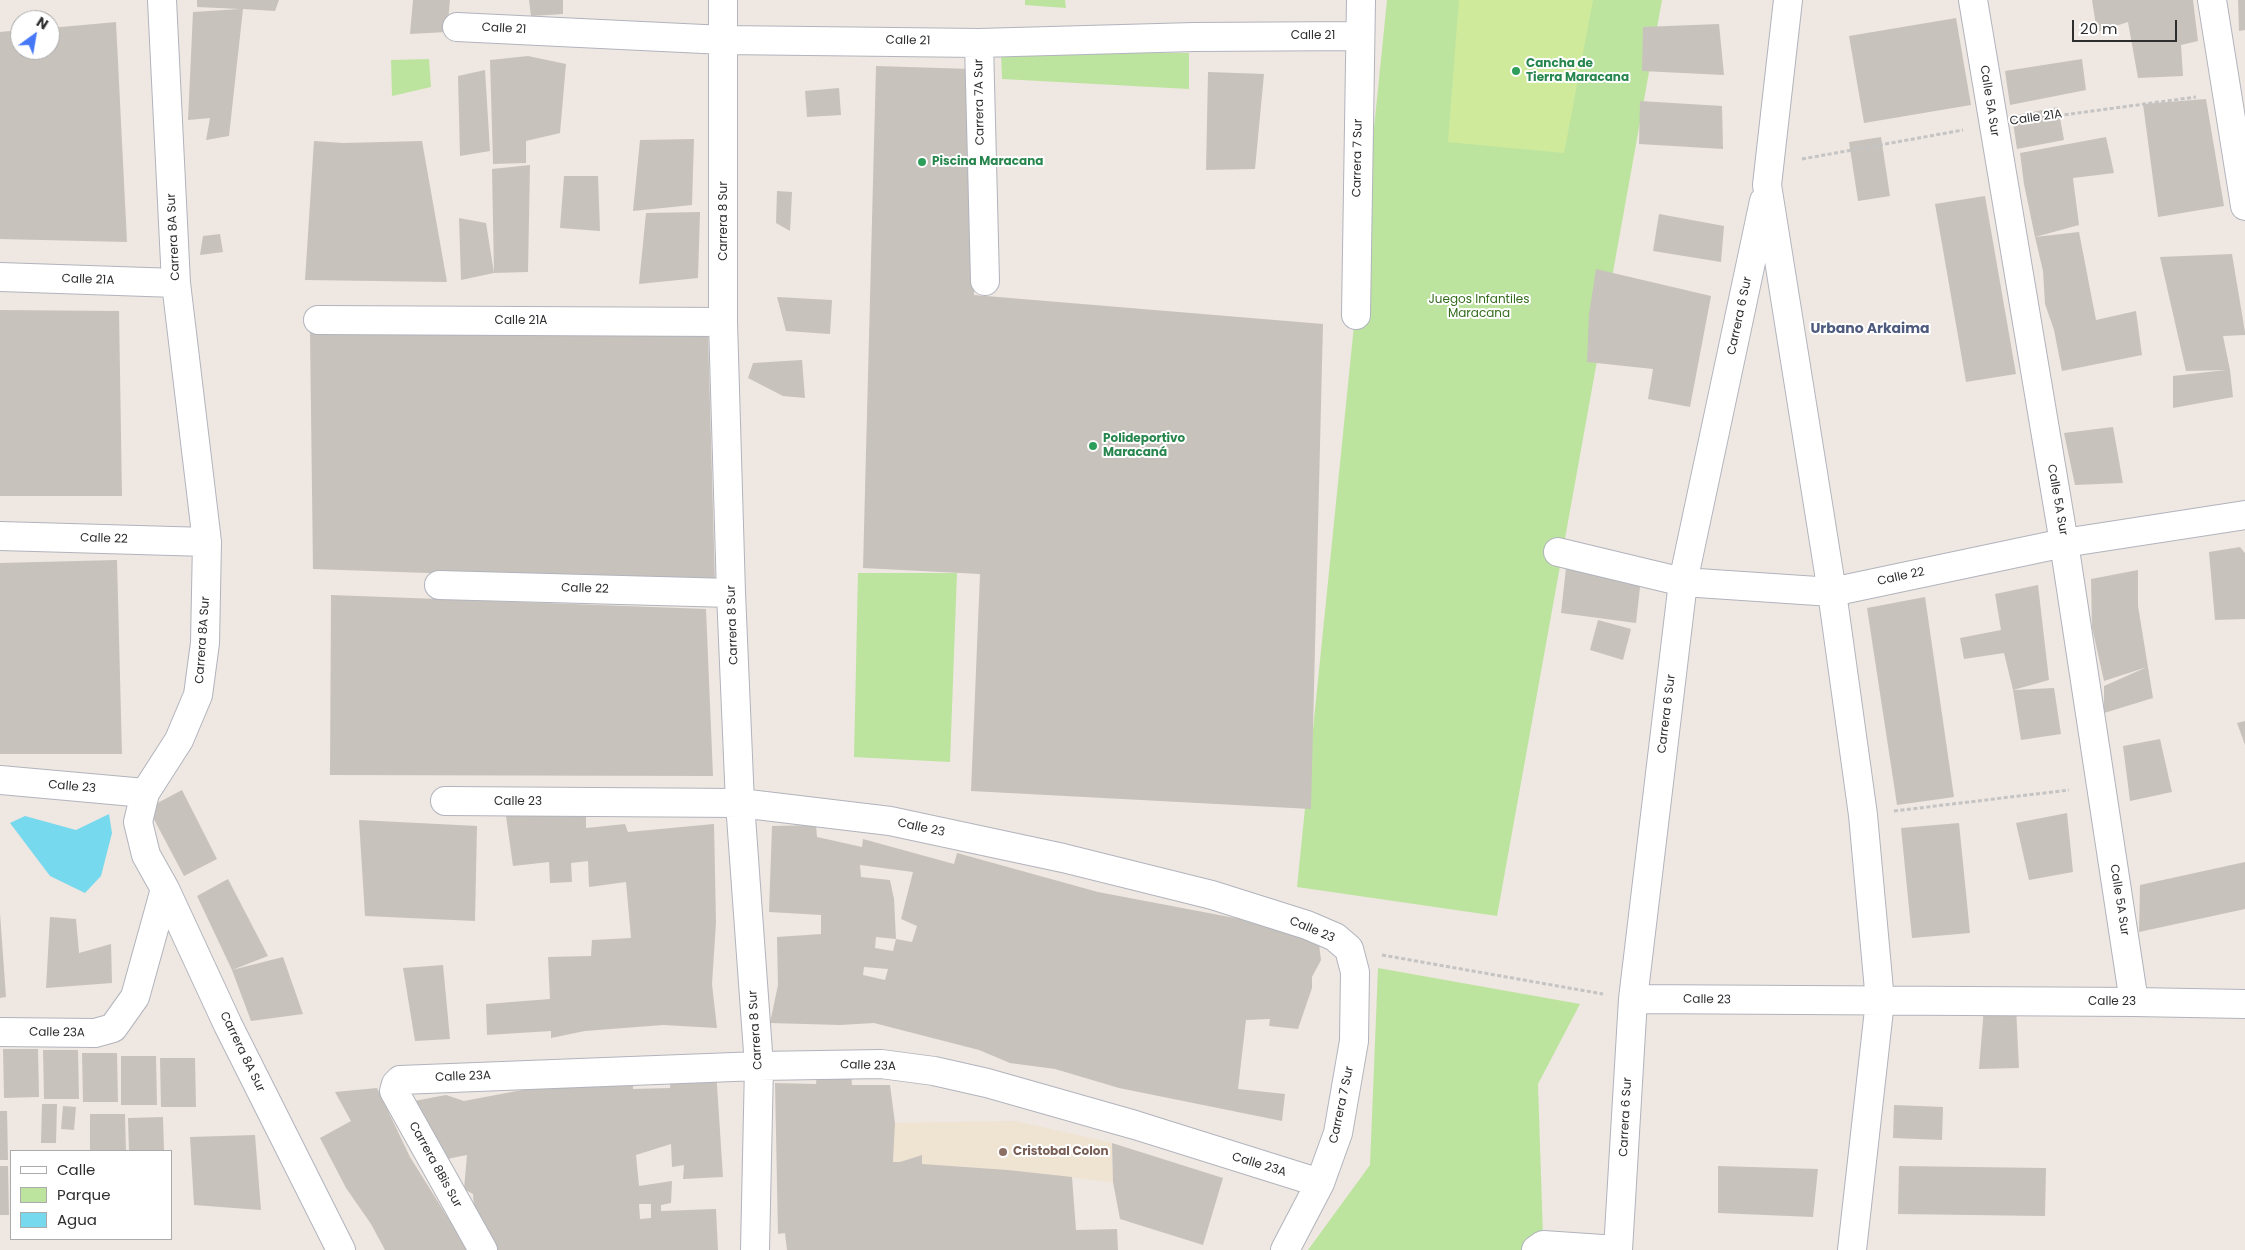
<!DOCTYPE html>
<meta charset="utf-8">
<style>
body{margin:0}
#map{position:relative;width:2245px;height:1250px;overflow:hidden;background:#efe7e1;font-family:Poppins,sans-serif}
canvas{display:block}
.legend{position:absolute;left:10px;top:1150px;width:162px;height:90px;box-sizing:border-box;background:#fff;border:1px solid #ababab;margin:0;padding:6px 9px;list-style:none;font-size:15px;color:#2e2e2e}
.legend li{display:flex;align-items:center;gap:10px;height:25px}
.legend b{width:25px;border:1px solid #ababab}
.north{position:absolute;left:10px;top:10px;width:50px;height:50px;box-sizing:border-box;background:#fff;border:1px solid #ababab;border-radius:50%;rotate:32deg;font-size:14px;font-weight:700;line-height:20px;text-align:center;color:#2e2e2e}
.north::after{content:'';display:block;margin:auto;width:18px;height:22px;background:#4577f7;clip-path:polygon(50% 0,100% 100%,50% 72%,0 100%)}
.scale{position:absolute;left:2072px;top:20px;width:105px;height:22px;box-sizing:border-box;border:2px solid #2e2e2e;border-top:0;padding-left:6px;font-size:15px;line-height:18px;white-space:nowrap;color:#2e2e2e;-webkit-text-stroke:4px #fff;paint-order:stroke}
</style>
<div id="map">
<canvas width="2245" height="1250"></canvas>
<ul class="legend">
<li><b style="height:6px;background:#fff"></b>Calle</li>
<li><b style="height:14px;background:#bde49f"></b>Parque</li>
<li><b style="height:14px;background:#77d9ee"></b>Agua</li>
</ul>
<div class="north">N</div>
<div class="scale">20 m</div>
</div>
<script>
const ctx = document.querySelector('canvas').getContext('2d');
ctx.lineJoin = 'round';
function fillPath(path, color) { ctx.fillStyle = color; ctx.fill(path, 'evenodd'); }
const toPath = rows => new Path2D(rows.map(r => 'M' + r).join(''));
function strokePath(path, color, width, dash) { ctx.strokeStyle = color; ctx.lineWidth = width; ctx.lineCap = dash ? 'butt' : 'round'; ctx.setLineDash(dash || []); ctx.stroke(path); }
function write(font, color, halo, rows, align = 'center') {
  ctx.font = font + ' Poppins,sans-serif'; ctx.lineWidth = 4; ctx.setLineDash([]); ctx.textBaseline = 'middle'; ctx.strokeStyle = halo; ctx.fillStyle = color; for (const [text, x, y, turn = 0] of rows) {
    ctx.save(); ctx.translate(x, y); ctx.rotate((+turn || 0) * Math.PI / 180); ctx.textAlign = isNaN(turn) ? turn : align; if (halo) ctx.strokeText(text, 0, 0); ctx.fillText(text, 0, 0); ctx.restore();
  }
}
const education = toPath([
 [1015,1121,1112,1143,1113,1182,1008,1170,922,1164,922,1155,900,1162,893,1162,895,1123]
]);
const green = toPath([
 [1025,0,1065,0,1066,8,1025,5],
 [1387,0,1662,0,1497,916,1297,887],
 [1001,53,1189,53,1189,89,1002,79],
 [429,59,431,87,392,96,391,60],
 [858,573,957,573,950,762,854,757],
 [1378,968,1580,1004,1538,1084,1543,1237,1523,1250,1308,1250,1370,1165]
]);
const pitch = toPath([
 [1459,0,1593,0,1564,153,1448,142]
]);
const water = toPath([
 [109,814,112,833,101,876,85,893,50,876,10,823,25,816,76,830]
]);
const building = toPath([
 [197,0,279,0,275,11,243,9,229,136,206,140,210,118,188,120,193,12,240,9,197,7],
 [413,0,450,0,447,32,410,34],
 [529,0,563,0,563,14,531,16],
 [2092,0,2193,0,2198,41,2181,45,2183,76,2138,78,2128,22,2097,32],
 [2238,0,2245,0,2245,30,2239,31],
 [1956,18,1971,105,1864,123,1849,36],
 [116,22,127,242,0,239,0,32,20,30,20,50,50,50,50,28],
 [1719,24,1724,75,1642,71,1643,27],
 [528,56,566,64,560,133,526,141,526,163,493,164,490,60],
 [2082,59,2086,90,2010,105,2005,71],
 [876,66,972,69,974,295,1323,324,1311,809,971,791,980,574,863,568],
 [485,70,490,151,460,156,458,76],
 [1208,72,1264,74,1255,169,1206,170],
 [839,88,841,115,807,117,805,91],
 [2206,99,2224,206,2158,217,2143,104],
 [1640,101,1722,106,1723,149,1639,144],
 [2058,107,2064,140,2017,149,2012,116],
 [1881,137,1890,196,1858,201,1849,142],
 [2106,137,2114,173,2073,178,2079,225,2035,237,2079,232,2096,320,2136,311,2142,355,2062,371,2054,330,2045,304,2043,271,2035,237,2024,184,2020,153],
 [694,139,692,205,633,211,640,140],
 [314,141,343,143,422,141,447,282,305,280],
 [530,165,528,272,494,273,492,169],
 [564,176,598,176,600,231,560,228],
 [777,191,792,192,790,231,776,223],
 [1985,196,2016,374,1966,382,1935,204],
 [700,212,698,278,639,284,646,213],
 [1659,214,1724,226,1721,262,1653,251],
 [459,218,486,223,494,273,461,280],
 [220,234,223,252,200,255,203,236],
 [2232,254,2245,332,2245,335,2223,336,2230,370,2233,397,2173,408,2173,376,2226,370,2186,371,2160,257],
 [1596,269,1711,296,1690,407,1648,399,1653,369,1587,362,1589,314],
 [777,297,832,300,830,334,786,331],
 [0,310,119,311,122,496,0,496],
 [310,333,708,333,715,583,313,569],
 [802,360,805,398,783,396,748,378,753,363],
 [2113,427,2123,483,2075,485,2064,433],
 [2240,547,2245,553,2245,619,2215,620,2209,552],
 [117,560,122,754,0,754,0,563],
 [1566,568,1641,578,1636,623,1561,613],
 [2138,570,2138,606,2153,698,2104,713,2104,686,2147,667,2104,681,2092,627,2091,579],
 [2038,585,2049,680,2013,690,2004,653,1964,659,1960,638,2001,630,1995,594],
 [331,595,706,609,713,776,330,775],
 [1925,597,1954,797,1897,805,1867,608],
 [1598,620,1631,629,1623,660,1590,650],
 [2054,688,2061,734,2021,740,2013,690],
 [2245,721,2245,745,2237,723],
 [2160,739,2172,792,2130,801,2123,746],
 [182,790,217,859,184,876,148,808],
 [2067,813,2073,872,2029,880,2016,823],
 [506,816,586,816,586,828,625,824,628,832,714,824,716,922,712,984,717,1028,663,1025,585,1031,551,1038,551,1031,487,1035,486,1004,550,999,548,957,591,956,592,940,631,938,626,882,589,887,588,861,571,863,572,882,550,883,549,862,513,866],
 [359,820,477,826,475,921,365,916],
 [1959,823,1970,933,1912,938,1901,828],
 [816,825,817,837,862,847,863,839,954,864,957,853,1098,892,1240,919,1269,928,1318,936,1321,960,1312,977,1312,988,1298,1029,1269,1026,1270,1019,1246,1020,1238,1089,1285,1094,1282,1121,1119,1088,1055,1069,1010,1063,979,1050,874,1023,840,1025,770,1023,778,985,777,937,821,934,821,915,769,912,772,826],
 [860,865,913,872,901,919,917,926,912,942,896,939,893,951,875,948,876,937,896,939,894,899,890,880,861,877],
 [864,967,888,969,885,980,863,975],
 [2245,862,2245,909,2139,932,2140,885],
 [228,879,268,956,232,970,197,896],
 [0,913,6,997,0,998],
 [50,917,76,919,79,953,111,944,112,983,46,988],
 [283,957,303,1014,251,1021,232,970],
 [443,965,450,1039,415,1041,403,968],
 [1984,1007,2016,1007,2019,1068,1979,1069],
 [3,1049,38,1049,39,1097,4,1098],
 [43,1050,78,1050,79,1099,44,1099],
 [82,1053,117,1053,118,1102,83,1102],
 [121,1056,156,1056,157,1105,121,1105],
 [160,1058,195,1058,196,1107,161,1107],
 [716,1070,723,1177,683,1179,684,1165,672,1167,671,1144,636,1155,639,1186,672,1181,671,1203,661,1205,661,1211,716,1209,718,1250,488,1250,474,1207,473,1194,464,1189,467,1155,437,1161,409,1102,446,1095,464,1101,522,1090,523,1083,633,1075,633,1089,670,1088,671,1074],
 [639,1204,651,1204,651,1218,640,1219],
 [817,1071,851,1074,852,1085,890,1085,895,1123,893,1162,900,1162,922,1155,922,1164,1008,1170,1072,1177,1076,1230,1117,1229,1118,1250,787,1250,785,1233,778,1234,775,1083,816,1084],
 [377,1088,410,1157,468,1250,385,1250,371,1224,346,1188,320,1138,351,1121,335,1092],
 [42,1104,57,1104,56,1143,41,1143],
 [1894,1105,1943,1107,1942,1140,1893,1138],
 [63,1106,76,1107,74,1130,61,1129],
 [0,1111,7,1111,8,1160,0,1160],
 [90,1114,125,1114,126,1151,90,1151],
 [163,1117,164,1151,129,1151,128,1118],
 [255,1135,261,1210,194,1205,190,1137],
 [1112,1143,1223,1178,1203,1245,1120,1219,1113,1182],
 [0,1166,8,1166,9,1215,0,1215],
 [1718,1166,1818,1169,1813,1217,1718,1213],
 [1899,1166,2046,1168,2045,1216,1898,1214]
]);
const path = toPath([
 [2026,120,2196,97],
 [1802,159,1963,130],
 [1894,811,2069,790],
 [1382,955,1603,994]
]);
const street = toPath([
 [162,0,176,283,207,542,205,643,198,695,179,740,145,793,138,822,146,855,165,889,228,1025,341,1250],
 [723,0,723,322,731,593,740,803,759,1066,755,1250],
 [1788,0,1767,185,1832,592,1863,815,1880,1001,1852,1250],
 [1973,0,2064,543,2134,1002],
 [2212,0,2245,206],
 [457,27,724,40,979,43,1194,37,1360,36],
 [979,43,985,281],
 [0,277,176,283],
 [1356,315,1361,0],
 [318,320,723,322],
 [0,536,207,542],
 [1558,552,1683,582,1832,592,2064,543,2245,515],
 [439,585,731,593],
 [0,780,145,793],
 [445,801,740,803,890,821,1063,858,1212,895,1307,925,1335,937,1349,949,1355,972,1354,1041,1338,1133,1320,1183,1285,1250],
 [1633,999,2134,1002,2245,1004],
 [0,1032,95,1033,113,1028,135,997,165,889],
 [483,1250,394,1091,396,1084,400,1080,759,1066,881,1064,934,1071,987,1083,1135,1125,1320,1183],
 [1536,1250,1543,1245,1617,1250],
 [1618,1250,1633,999,1683,582,1764,201]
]);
const markers = [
 [1516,71,5,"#2e9e5b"],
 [922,162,5,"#2e9e5b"],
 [1093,446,5,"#2e9e5b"],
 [1003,1152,5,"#8d6e63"]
];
const streetNames = [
 ["Calle 21",504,29,3],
 ["Calle 21",1313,36],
 ["Calle 21",908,41,1],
 ["Calle 5A Sur",1989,101,81],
 ["Carrera 7A Sur",980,102,-91],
 ["Calle 21A",2036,118,-8],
 ["Carrera 7 Sur",1358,158,-89],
 ["Carrera 8 Sur",724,221,-90],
 ["Carrera 8A Sur",174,237,-93],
 ["Calle 21A",88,280,2],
 ["Carrera 6 Sur",1740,316,-78],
 ["Calle 21A",521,321],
 ["Calle 5A Sur",2057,500,80],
 ["Calle 22",104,539,2],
 ["Calle 22",1901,577,-12],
 ["Calle 22",585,589,2],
 ["Carrera 8 Sur",733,625,-92],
 ["Carrera 8A Sur",203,640,-86],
 ["Carrera 6 Sur",1667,714,-83],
 ["Calle 23",72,787,5],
 ["Calle 23",518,802],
 ["Calle 23",921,828,12],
 ["Calle 5A Sur",2119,900,81],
 ["Calle 23",1312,930,23],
 ["Calle 23",1707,1000,1],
 ["Calle 23",2112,1002],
 ["Carrera 8 Sur",756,1030,-94],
 ["Calle 23A",57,1033,1],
 ["Carrera 8A Sur",242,1052,64],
 ["Calle 23A",868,1066,2],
 ["Calle 23A",463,1077,-2],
 ["Carrera 7 Sur",1342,1105,-78],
 ["Carrera 6 Sur",1626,1117,-87],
 ["Carrera 8Bis Sur",435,1165,61],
 ["Calle 23A",1259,1165,17]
];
const leisureNames = [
 ["Cancha de",1526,64],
 ["Tierra Maracana",1526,78],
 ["Piscina Maracana",932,162],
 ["Polideportivo",1103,439],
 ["Maracaná",1103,453]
];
const parkNames = [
 ["Juegos Infantiles",1479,300],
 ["Maracana",1479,314]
];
const educationNames = [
 ["Cristobal Colon",1013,1152]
];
const neighbourhoodNames = [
 ["Urbano Arkaima",1870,329]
];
fillPath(education, '#efe3d1');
fillPath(green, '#bde49f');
fillPath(pitch, '#d0ea9b');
fillPath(water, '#77d9ee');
fillPath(building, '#c8c2bc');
strokePath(street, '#b1b4bd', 30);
strokePath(path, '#c4c4c4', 3, [4, 2.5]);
strokePath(street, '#fff', 28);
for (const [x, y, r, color] of markers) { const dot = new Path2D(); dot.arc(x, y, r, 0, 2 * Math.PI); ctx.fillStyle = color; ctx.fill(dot); strokePath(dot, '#fff', 2); }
write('12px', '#2e2e2e', '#fff', streetNames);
write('bold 12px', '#27864d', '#fff', leisureNames, 'left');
write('12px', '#346c1c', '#fff', parkNames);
write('bold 12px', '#785e54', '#fff', educationNames, 'left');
write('bold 14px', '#4e5b7f', '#fff', neighbourhoodNames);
</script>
